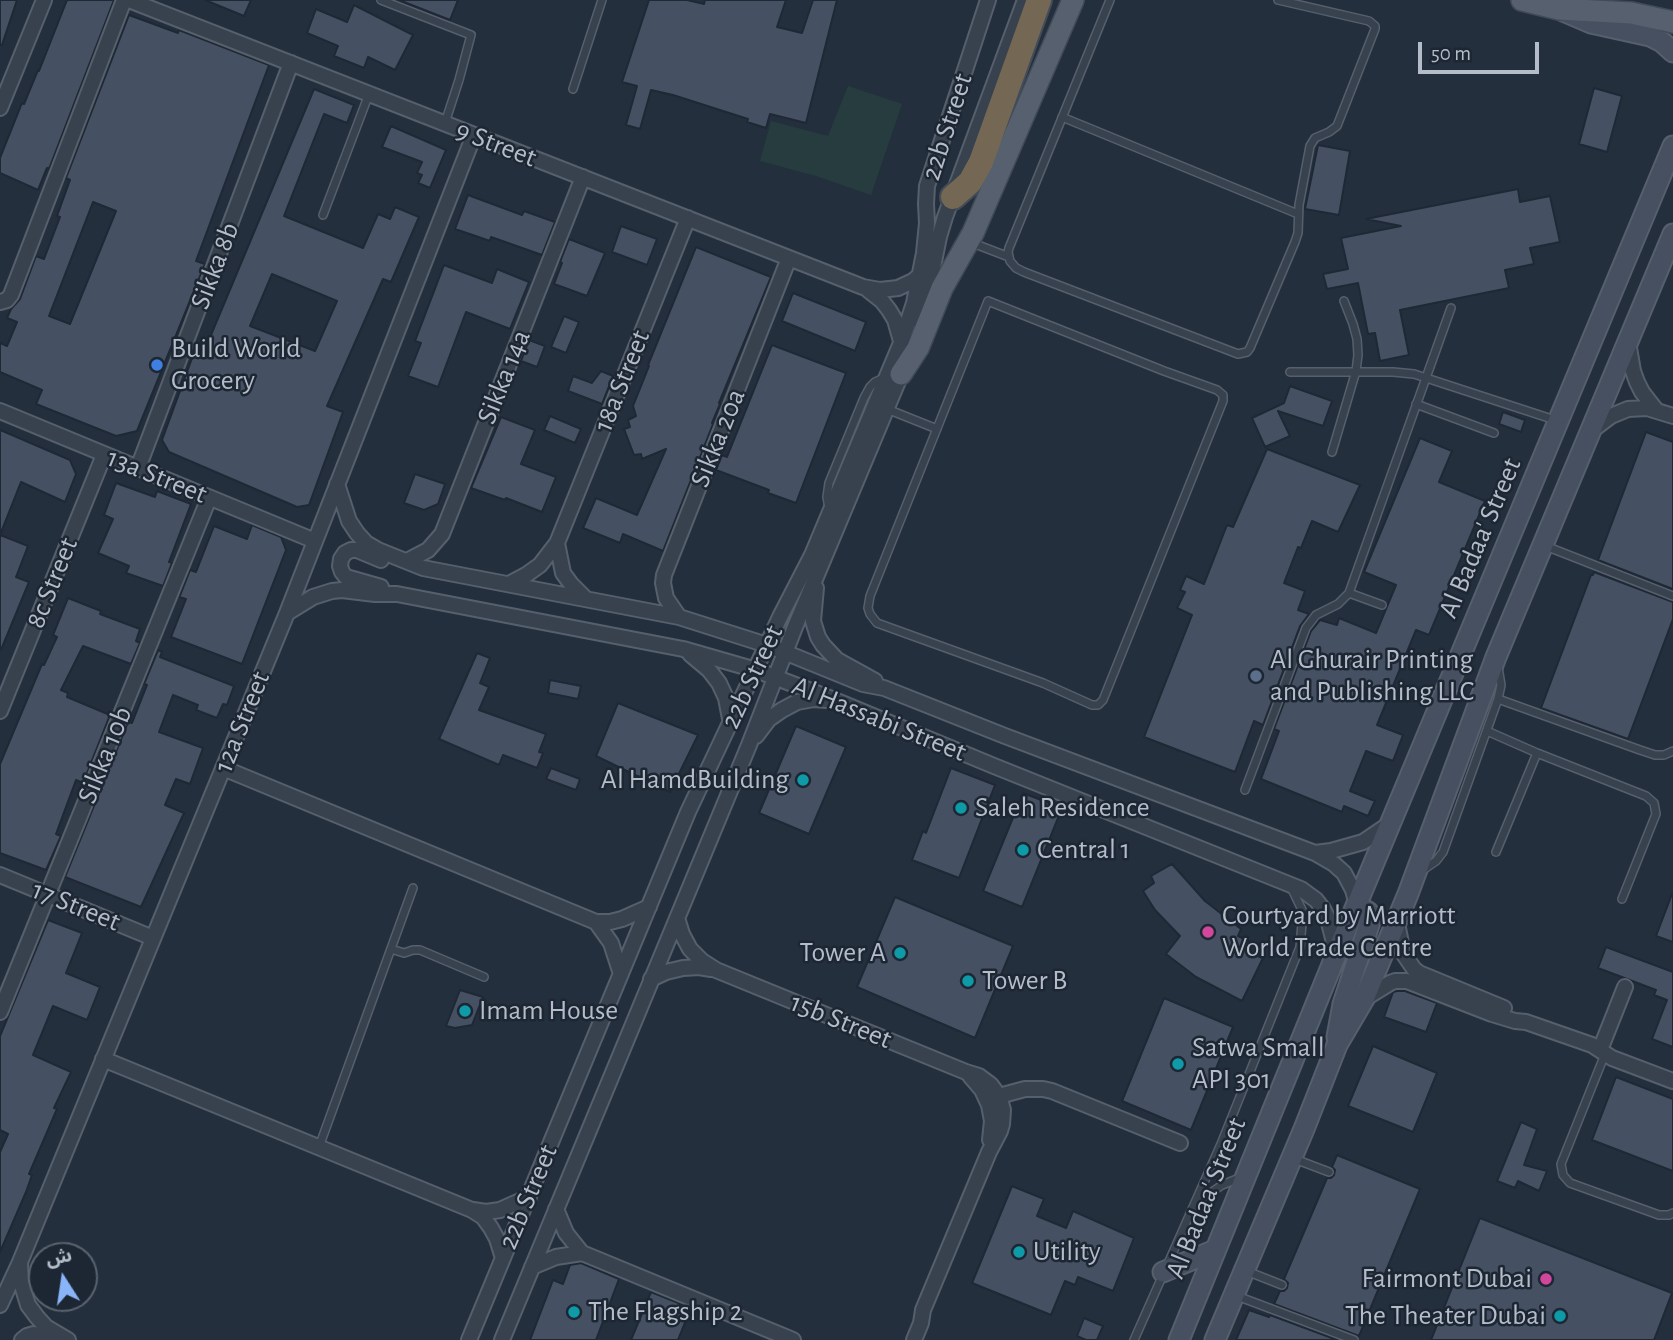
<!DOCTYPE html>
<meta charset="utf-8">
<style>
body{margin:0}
#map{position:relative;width:1673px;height:1340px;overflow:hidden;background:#242f3e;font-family:"Alegreya Sans","Noto Sans Arabic",sans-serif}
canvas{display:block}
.north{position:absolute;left:28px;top:1242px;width:70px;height:70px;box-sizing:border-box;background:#1d2633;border:2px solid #59626f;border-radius:50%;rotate:348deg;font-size:19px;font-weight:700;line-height:28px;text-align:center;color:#b4bcc9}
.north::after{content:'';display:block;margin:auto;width:24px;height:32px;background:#8ab4f8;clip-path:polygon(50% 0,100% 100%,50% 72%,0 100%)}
.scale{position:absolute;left:1418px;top:42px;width:121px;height:32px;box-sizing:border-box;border:4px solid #b4bcc9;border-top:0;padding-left:9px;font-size:21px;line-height:24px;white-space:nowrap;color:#b4bcc9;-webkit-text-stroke:5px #1d2633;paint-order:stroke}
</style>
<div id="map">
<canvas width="1673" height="1340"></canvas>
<div class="north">ش</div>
<div class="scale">50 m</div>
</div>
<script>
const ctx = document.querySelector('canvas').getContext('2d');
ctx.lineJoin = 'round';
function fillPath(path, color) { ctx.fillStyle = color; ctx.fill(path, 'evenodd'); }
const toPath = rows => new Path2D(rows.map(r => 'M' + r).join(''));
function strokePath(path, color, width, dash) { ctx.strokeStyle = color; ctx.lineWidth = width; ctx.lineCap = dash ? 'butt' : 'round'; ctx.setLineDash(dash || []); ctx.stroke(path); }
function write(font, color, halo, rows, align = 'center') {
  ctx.font = font + ' "Alegreya Sans",sans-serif'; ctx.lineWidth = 5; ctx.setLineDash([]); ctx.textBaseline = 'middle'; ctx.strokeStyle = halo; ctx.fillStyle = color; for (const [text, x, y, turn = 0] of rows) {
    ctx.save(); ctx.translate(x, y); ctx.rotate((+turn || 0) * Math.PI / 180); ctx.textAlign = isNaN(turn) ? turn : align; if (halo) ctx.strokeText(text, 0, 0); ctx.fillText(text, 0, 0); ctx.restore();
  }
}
const green = toPath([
 [848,86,902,104,871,195,816,176,760,161,771,121,828,136]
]);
const building = toPath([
 [0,0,17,0,2,45,0,45,0,0],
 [67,0,114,0,49,169,47,168,38,190,0,173,0,158,22,103,24,104,38,70,39,71,67,0],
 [205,0,251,0,244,16,205,0],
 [399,0,458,0,450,20,399,0],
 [649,0,687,0,704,4,705,0,786,0,777,27,802,33,813,0,837,0,806,123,770,114,766,128,747,122,748,119,673,95,651,90,640,129,626,125,637,86,622,82,649,0],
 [354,5,413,35,395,70,368,57,364,68,334,56,338,46,307,33,316,9,347,22,354,5],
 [129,15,178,33,179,30,269,65,196,261,205,264,137,431,116,436,36,404,42,390,0,372,0,343,7,346,17,322,7,318,11,309,20,299,36,256,44,259,60,217,57,216,70,180,66,178,129,15],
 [93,202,116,211,70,324,49,316,93,202],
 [1594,88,1622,96,1607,152,1579,144,1594,88],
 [314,89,354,105,347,123,324,114,284,216,363,248,378,214,390,219,395,207,419,217,391,282,383,279,327,406,343,412,309,505,297,507,169,452,162,440,195,350,203,354,314,89],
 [272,274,337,301,315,351,250,326,272,274],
 [391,126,446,150,430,188,418,183,422,175,417,173,422,162,382,147,391,126],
 [1318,145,1350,151,1339,215,1305,209,1318,145],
 [1518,189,1520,202,1550,196,1560,242,1530,248,1534,264,1505,270,1509,288,1400,310,1409,355,1380,361,1375,333,1368,334,1358,283,1327,289,1323,274,1348,269,1341,238,1401,226,1366,219,1518,189],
 [468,195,522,215,524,211,555,222,542,255,491,237,490,241,455,229,468,195],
 [621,226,657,239,647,265,612,252,621,226],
 [569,239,605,253,587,296,554,284,562,263,560,262,569,239],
 [696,247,771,277,719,403,720,404,712,423,713,424,663,551,623,534,620,543,583,528,596,498,637,515,666,449,642,459,641,454,634,455,624,429,630,427,628,420,636,416,633,406,649,366,648,365,696,247],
 [444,265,492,283,497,269,529,282,510,329,466,312,438,387,408,376,421,343,415,341,444,265],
 [793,293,866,322,855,351,782,321,793,293],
 [564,316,579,322,566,353,551,347,564,316],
 [529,340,545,346,537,367,521,361,529,340],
 [772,345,846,373,796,503,768,493,769,490,716,470,722,455,727,457,772,345],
 [601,371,613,376,602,404,568,391,573,376,592,383,601,371],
 [1290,386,1332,401,1323,426,1278,411,1290,436,1265,447,1252,418,1284,403,1290,386],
 [1503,412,1525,420,1521,432,1499,424,1503,412],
 [550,416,581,429,575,443,544,430,550,416],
 [501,417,535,430,521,464,556,477,542,512,506,498,505,500,471,488,501,417],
 [0,430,70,460,76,474,65,502,21,482,0,535,28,546,16,577,29,582,1,650,0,649,0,430],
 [1646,432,1673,442,1673,589,1598,560,1646,432],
 [1420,438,1452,451,1439,482,1485,501,1429,635,1416,630,1377,725,1403,735,1393,761,1366,751,1350,791,1375,801,1368,816,1344,806,1342,812,1261,779,1279,731,1274,729,1311,631,1320,620,1337,625,1339,618,1376,633,1396,585,1364,572,1420,438],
 [1267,449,1360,485,1338,532,1312,521,1301,548,1298,547,1284,583,1305,591,1298,610,1309,614,1300,626,1263,725,1254,721,1235,772,1144,737,1192,615,1177,608,1185,592,1180,590,1186,576,1204,584,1227,525,1233,527,1267,449],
 [415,474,445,484,438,504,424,510,404,503,415,474],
 [116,483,155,497,157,491,191,504,169,562,172,563,163,586,126,573,129,566,98,553,113,519,104,515,116,483],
 [252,525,281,537,286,550,242,664,171,637,186,599,179,597,181,593,190,570,196,572,214,526,247,539,252,525],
 [1594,572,1673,602,1673,619,1628,739,1541,708,1591,575,1593,575,1594,572],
 [68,598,101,611,100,614,140,629,136,641,140,643,131,664,83,646,61,690,68,693,67,697,110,715,83,783,76,780,56,834,61,836,46,870,0,853,0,764,42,664,44,665,57,637,53,635,68,598],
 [158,650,162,652,160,657,234,686,227,705,223,704,217,718,196,710,198,705,173,695,159,732,203,748,190,784,176,779,165,805,184,813,141,907,65,877,128,722,132,723,147,685,144,684,158,650],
 [477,653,490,658,480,683,489,687,479,710,546,734,539,752,543,753,537,768,503,755,499,765,439,739,477,653],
 [550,680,581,686,578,699,548,693,550,680],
 [618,703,698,735,670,792,596,756,618,703],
 [796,726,846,747,809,834,759,813,796,726],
 [551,768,580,779,576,790,546,779,551,768],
 [951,768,995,785,959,878,912,860,923,831,926,833,951,768],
 [1023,793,1062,808,1022,907,983,891,1023,793],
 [1172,864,1205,901,1241,929,1238,936,1253,943,1250,953,1263,958,1242,1001,1196,977,1166,954,1180,936,1155,910,1143,891,1154,883,1151,876,1172,864],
 [1672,894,1673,894,1673,942,1656,936,1672,894],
 [895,897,1013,946,975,1038,857,987,895,897],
 [48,920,82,933,66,973,100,987,87,1020,53,1006,33,1055,71,1072,54,1108,57,1109,29,1174,32,1175,26,1192,0,1252,0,1152,8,1134,0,1130,0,1036,48,920],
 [1606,947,1673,972,1673,1047,1652,1039,1667,1000,1654,995,1656,990,1598,968,1606,947],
 [460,990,483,997,472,1025,455,1028,446,1026,460,990],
 [1397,991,1405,991,1437,1003,1426,1032,1384,1017,1393,992,1397,991],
 [1164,998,1233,1027,1191,1130,1122,1101,1164,998],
 [1373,1046,1437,1073,1413,1132,1348,1106,1373,1046],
 [1616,1077,1673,1099,1673,1171,1592,1140,1616,1077],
 [1521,1122,1537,1129,1524,1165,1547,1171,1539,1191,1518,1181,1515,1188,1497,1181,1521,1122],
 [1337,1155,1420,1189,1359,1336,1274,1304,1280,1291,1284,1291,1287,1288,1288,1283,1284,1279,1327,1178,1331,1178,1334,1175,1335,1170,1332,1167,1337,1155],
 [1012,1186,1044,1199,1037,1216,1066,1228,1073,1211,1134,1238,1113,1291,1078,1277,1075,1285,1065,1281,1051,1315,972,1283,1012,1186],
 [1480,1218,1672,1293,1654,1340,1431,1340,1480,1218],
 [581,1263,619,1279,596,1340,530,1340,553,1280,563,1284,570,1265,581,1263],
 [651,1292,691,1308,678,1340,631,1340,651,1292],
 [1249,1310,1269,1317,1270,1315,1337,1340,1236,1340,1249,1310],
 [1084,1318,1103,1326,1097,1340,1086,1340,1077,1336,1084,1318]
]);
const lane = toPath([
 [381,0,471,35,459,80,445,123],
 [1110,0,1009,248,1008,252,1010,261,1016,268,1024,272,1238,354,1247,352,1250,348,1295,242,1298,233,1299,205,1310,146,1315,138,1329,132,1337,126,1375,29,1375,26,1369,21,1278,0],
 [573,89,602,0],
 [1062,117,1298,214],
 [323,215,369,94],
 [970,242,1009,257],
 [988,301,1164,371,1217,390,1223,395,1223,401,1103,700,1098,705,1092,705,1043,683,877,623,870,614,868,608,870,596,988,301],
 [1290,372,1393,372,1414,374,1558,421],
 [1416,404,1494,433],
 [887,409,937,429],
 [1332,452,1356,371,1358,355,1357,339,1353,324,1344,301],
 [829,508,827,497,829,483,864,398,870,387,875,382,886,377],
 [1543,545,1673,596],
 [1349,593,1382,605],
 [1498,699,1640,750,1655,755,1664,755,1673,751],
 [1487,731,1537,753,1646,796,1654,803,1656,814,1622,899],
 [1245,790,1306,628,1316,615,1338,604,1349,593,1451,308],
 [1496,852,1537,753],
 [1423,870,1436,861,1443,852,1498,699,1501,685,1498,667],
 [391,949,404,953,413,950,420,950,484,977],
 [1605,1054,1561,1164,1563,1175,1570,1183,1659,1215,1669,1215,1673,1213],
 [319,1147,413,888],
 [1292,1158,1329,1172],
 [1195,1204,1222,1185,1242,1177],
 [1244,1270,1282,1285],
 [1237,1296,1354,1340],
 [1134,1340,1221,1144,1300,947,1303,912,1291,887]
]);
const street = toPath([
 [129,0,863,287,880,290,898,288,913,281,920,275],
 [0,108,44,0],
 [868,290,882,301,889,310,895,320,901,341],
 [0,302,7,300,11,295,124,0],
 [919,321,926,301,939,237,945,217,1025,0],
 [1628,342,1633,371,1637,382,1642,392,1656,410],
 [0,411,315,541],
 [1591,431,1611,416,1628,409,1647,408,1673,416],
 [138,468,291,63],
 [337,484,349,521,357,533,366,543,378,550,423,568,679,617,767,645,863,684,884,688,1005,736,1315,853,1334,864,1344,873,1353,890,1357,905],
 [557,543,563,573,571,584,586,599],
 [407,561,428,550,442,534,583,177],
 [509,584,526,575,540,565,557,543,688,218],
 [381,587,346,577,342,572,340,566,341,559,345,553,351,550,357,550,381,560],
 [816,588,813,621,818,637,823,645,837,660,875,681],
 [287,613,313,597,332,591,342,590,375,594,397,594,683,649,756,670,837,701,994,766,1301,889,1316,900,1323,909,1328,919,1337,954],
 [679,617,666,598,663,583,664,575,789,258],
 [690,654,709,670,719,683,726,698,731,724],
 [0,711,104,455],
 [756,736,769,719,782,710,797,702,814,699,827,700],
 [223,768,596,922,610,922,622,919,649,907],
 [1315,853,1331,851,1363,842,1391,823],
 [0,875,153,938],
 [677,918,682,934,690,949,702,961,716,970,966,1072,979,1076,991,1085,999,1096,1003,1110,1002,1124,1000,1131,989,1152,923,1310,921,1323,914,1340],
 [596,922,611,943,621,974],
 [1397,923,1403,953,1414,969,1419,973,1504,1008],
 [651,979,666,972,683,968,699,967,711,969],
 [1364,999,1390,983,1395,981,1407,981,1492,1014,1515,1021,1526,1022,1592,1045,1612,1058,1673,1081],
 [0,1012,209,498],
 [1600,1050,1625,987],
 [103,1059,472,1210,483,1217,491,1228,497,1239,503,1258],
 [970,1076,982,1090,989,1105,992,1121,990,1140],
 [999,1096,1025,1089,1043,1089,1052,1091,1180,1143],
 [556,1209,566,1233,582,1253,793,1340],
 [473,1210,486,1212,500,1210,529,1197],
 [20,1263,21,1282,28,1305,37,1317,46,1327,68,1340],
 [532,1267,556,1257,582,1253],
 [0,1305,20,1262,287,613,474,135],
 [22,1340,27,1336,34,1334,49,1340],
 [469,1340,688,812,780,617,812,555,901,343,914,303,924,253,927,223,926,204,927,186,988,0],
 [502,1340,749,745,795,627,904,367]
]);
const secondary = toPath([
 [1563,11,1591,23,1650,36,1662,42,1673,52],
 [1337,1037,1343,1004,1370,922,1368,912,1357,905],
 [1163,1272,1215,1250],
 [1179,1340,1353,913,1673,146],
 [1215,1340,1304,1129,1337,1045,1364,999,1408,894,1496,657,1673,234]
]);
const primary = toPath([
 [1522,0,1559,9,1631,13,1673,22],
 [901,374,918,348,942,288,973,233,1073,0]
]);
const highway = toPath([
 [953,197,970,182,981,162,1039,0]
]);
const markers = [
 [157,365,7,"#3f7fe0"],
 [1256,676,7,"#5c6f8a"],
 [803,780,7,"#0f9aa8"],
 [961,808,7,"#0f9aa8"],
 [1023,850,7,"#0f9aa8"],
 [1208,932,7,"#d1479c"],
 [900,953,7,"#0f9aa8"],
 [968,981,7,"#0f9aa8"],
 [465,1011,7,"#0f9aa8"],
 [1178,1064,7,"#0f9aa8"],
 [1019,1252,7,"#0f9aa8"],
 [1546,1279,7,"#d1479c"],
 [574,1312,7,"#0f9aa8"],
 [1560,1316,7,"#0f9aa8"]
];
const streetNames = [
 ["22b Street",947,127,-72],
 ["9 Street",496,144,21],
 ["Sikka 8b",215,266,-69],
 ["Sikka 14a",504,377,-68],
 ["18a Street",622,381,-68],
 ["Sikka 20a",718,438,-68],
 ["13a Street",157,476,22],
 ["Al Badaa' Street",1480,538,-67],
 ["8c Street",52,583,-68],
 ["22b Street",752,677,-65],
 ["Al Hassabi Street",879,719,22],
 ["12a Street",242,722,-68],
 ["Sikka 10b",105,755,-68],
 ["17 Street",76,906,22],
 ["15b Street",841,1021,22],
 ["22b Street",528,1197,-67],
 ["Al Badaa' Street",1206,1198,-68]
];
const poiNames = [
 ["Build World",171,349],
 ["Grocery",171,381],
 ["Al Ghurair Printing",1270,660],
 ["and Publishing LLC",1270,692],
 ["Al HamdBuilding",789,780,"right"],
 ["Saleh Residence",975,808],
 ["Central 1",1037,850],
 ["Courtyard by Marriott",1222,916],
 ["World Trade Centre",1222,948],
 ["Tower A",886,953,"right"],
 ["Tower B",982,981],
 ["Imam House",479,1011],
 ["Satwa Small",1192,1048],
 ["API 301",1192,1080],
 ["Utility",1033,1252],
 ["Fairmont Dubai",1532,1279,"right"],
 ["The Flagship 2",588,1312],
 ["The Theater Dubai",1546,1316,"right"]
];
fillPath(green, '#263c3f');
fillPath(building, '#455162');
strokePath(building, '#1f2835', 2);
strokePath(lane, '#565f6c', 10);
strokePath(street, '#565f6c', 18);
strokePath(secondary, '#565f6c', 23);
strokePath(primary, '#414a57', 24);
strokePath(highway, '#434c59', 28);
strokePath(lane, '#38414e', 7);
strokePath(street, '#38414e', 14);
strokePath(secondary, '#465061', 19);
strokePath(primary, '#56606e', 21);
strokePath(highway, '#746855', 24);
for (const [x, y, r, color] of markers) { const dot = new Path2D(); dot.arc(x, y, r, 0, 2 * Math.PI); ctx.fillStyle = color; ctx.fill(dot); strokePath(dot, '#1d2633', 2.5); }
write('28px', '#b4bcc9', '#1d2633', streetNames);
write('28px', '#b4bcc9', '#1d2633', poiNames, 'left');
</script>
